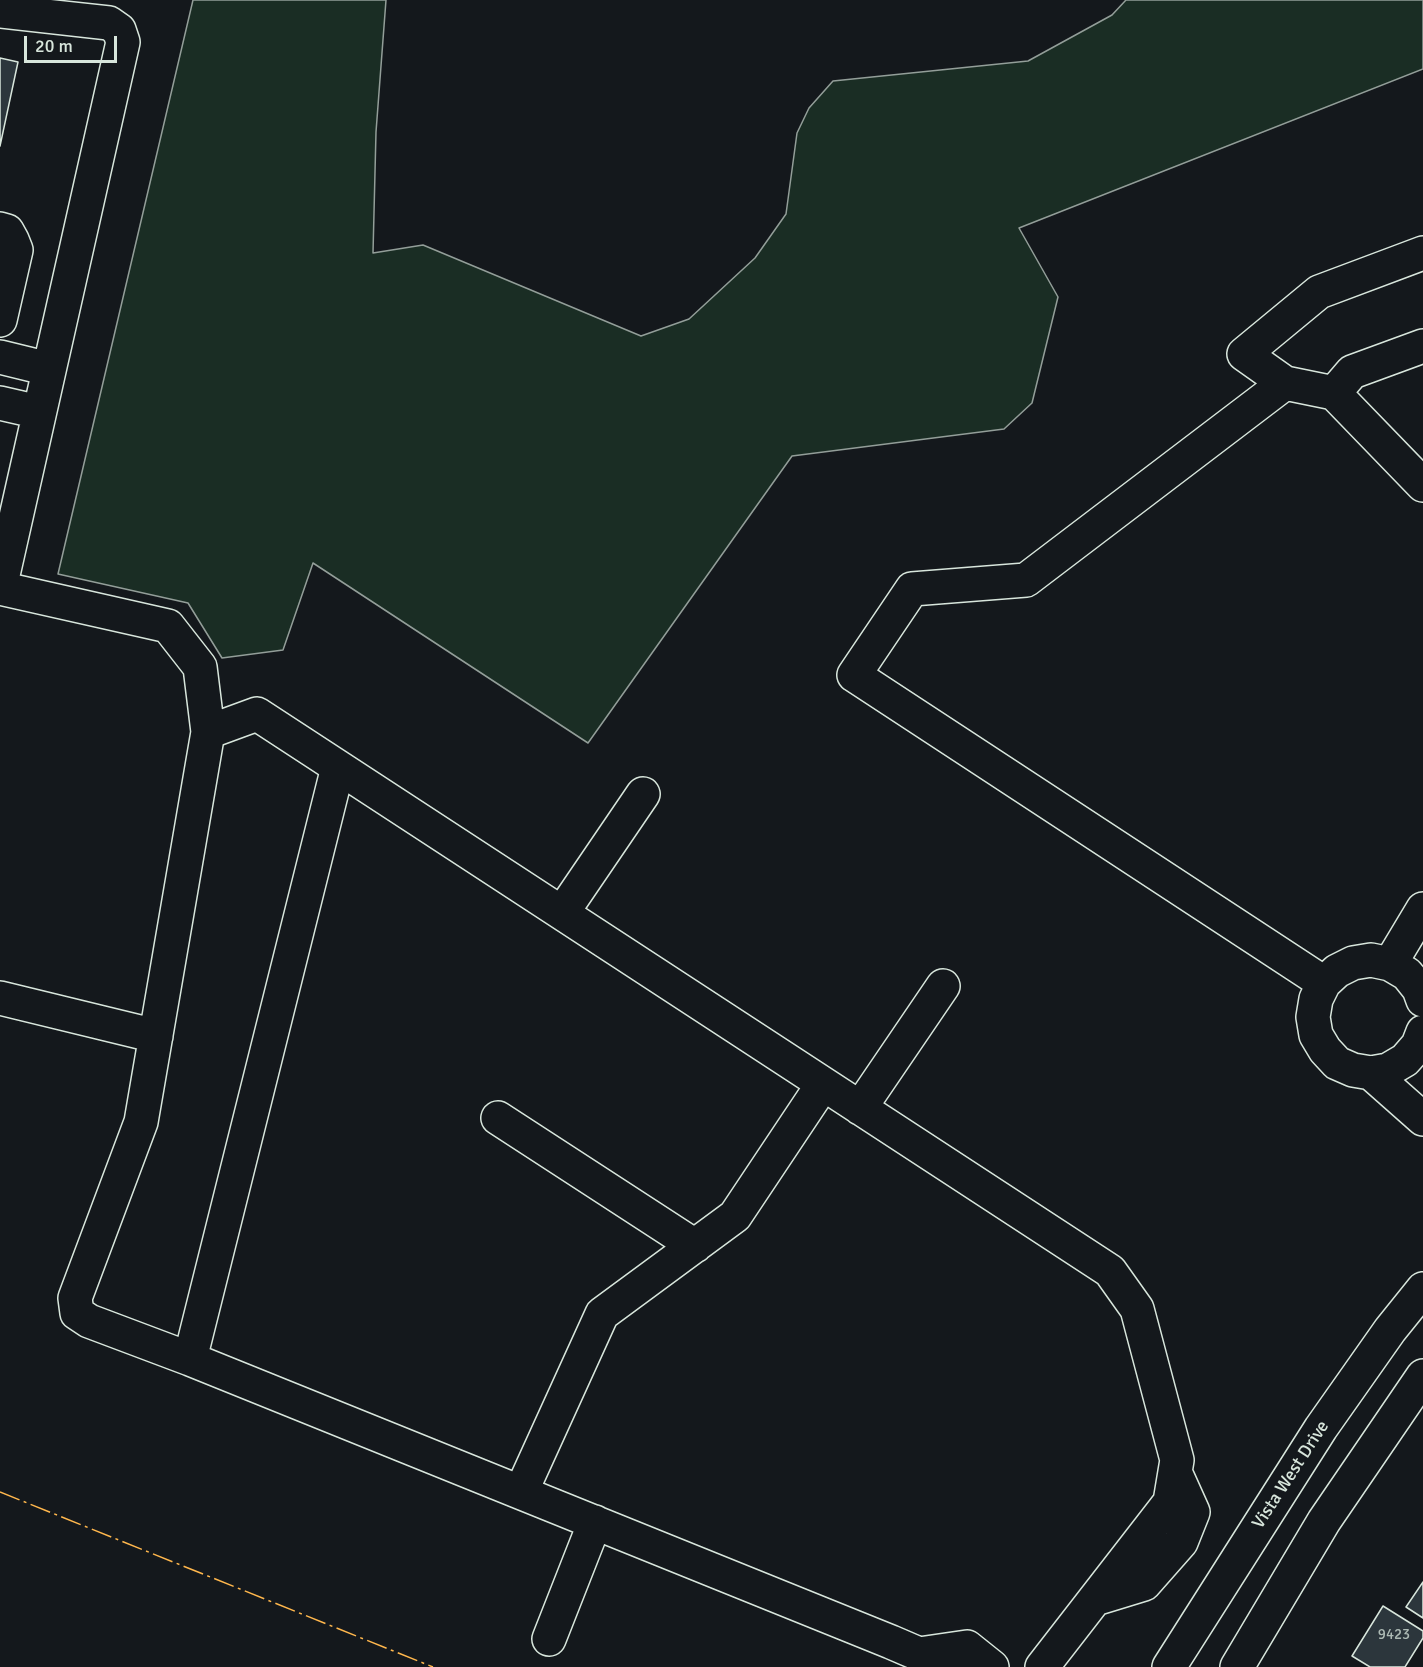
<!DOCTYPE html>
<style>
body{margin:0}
#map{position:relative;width:1423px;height:1667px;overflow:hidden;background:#14181c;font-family:Signika,sans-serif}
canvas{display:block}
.scale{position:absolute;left:24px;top:36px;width:93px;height:27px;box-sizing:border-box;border:3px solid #d8e6dc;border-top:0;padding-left:8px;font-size:18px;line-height:21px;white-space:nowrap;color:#d8e6dc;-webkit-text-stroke:4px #14181c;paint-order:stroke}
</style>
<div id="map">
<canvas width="1423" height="1667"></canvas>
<div class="scale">20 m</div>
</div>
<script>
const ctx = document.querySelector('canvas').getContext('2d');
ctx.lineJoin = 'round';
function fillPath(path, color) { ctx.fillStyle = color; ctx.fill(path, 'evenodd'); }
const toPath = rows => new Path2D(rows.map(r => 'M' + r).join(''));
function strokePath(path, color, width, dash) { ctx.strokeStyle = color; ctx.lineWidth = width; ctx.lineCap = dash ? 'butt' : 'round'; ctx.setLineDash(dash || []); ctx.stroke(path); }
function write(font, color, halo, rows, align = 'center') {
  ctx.font = font + ' Signika,sans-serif'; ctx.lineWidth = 4.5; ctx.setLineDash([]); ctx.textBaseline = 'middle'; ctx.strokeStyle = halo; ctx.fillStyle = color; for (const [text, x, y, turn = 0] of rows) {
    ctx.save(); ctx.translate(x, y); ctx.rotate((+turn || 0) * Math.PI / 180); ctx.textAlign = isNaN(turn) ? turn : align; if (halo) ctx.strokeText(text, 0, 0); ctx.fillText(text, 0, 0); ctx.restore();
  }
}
const green = toPath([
 [193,0,386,0,376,132,373,253,423,245,641,336,689,319,755,258,786,214,797,133,809,108,833,81,1028,61,1112,15,1126,0,1423,0,1423,69,1019,228,1058,297,1032,403,1004,429,792,456,588,743,313,563,283,650,222,658,188,603,58,574,193,0]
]);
const building = toPath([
 [0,58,18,62,0,146,0,58],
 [1423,1582,1423,1618,1406,1607,1423,1582],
 [1383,1606,1423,1631,1423,1638,1405,1667,1370,1667,1352,1656,1383,1606]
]);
const minor = toPath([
 [0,11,109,23,119,30,123,42,0,588],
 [0,229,7,231,12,240,16,250,0,320],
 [1423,253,1319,292,1244,354,1285,383,1334,393,1423,485],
 [0,357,49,369],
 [1285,383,1026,580,912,589,854,675,1324,983],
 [1334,393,1352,372,1423,346],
 [0,403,39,412],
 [0,588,168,626,200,667,208,732],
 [562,913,643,794],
 [1390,964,1423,909],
 [0,998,156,1036],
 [1423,1000,1419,989,1407,974,1390,964,1371,960,1353,963,1337,971,1324,983,1316,999,1313,1017,1316,1035,1325,1050,1337,1063,1353,1070,1371,1073,1388,1070,1405,1060,1418,1045,1423,1032],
 [1371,1073,1423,1119],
 [860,1108,943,986],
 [498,1118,695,1246],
 [190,1359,338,767],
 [521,1492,602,1314,735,1216,823,1084],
 [1095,1599,1144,1584,1181,1542,1193,1512,1175,1472],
 [549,1639,595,1522],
 [919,1654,967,1647,992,1667],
 [949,1667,891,1642,190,1359,89,1321,77,1313,75,1298,141,1122,208,732,257,714,1110,1271,1137,1309,1177,1460,1170,1502,1042,1667],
 [1169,1667,1321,1428,1390,1330,1423,1289],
 [1237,1667,1324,1521,1423,1376]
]);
const power = toPath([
 [0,1492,433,1667]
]);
const numberNames = [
 ["9423",1394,1635]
];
const streetNames = [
 ["Vista West Drive",1291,1475,-57]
];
fillPath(green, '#1a2d24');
strokePath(green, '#939e99', 1.5);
fillPath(building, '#2c363c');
strokePath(building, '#d8e6dc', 1.5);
strokePath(minor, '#d8e6dc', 36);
strokePath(minor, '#14181c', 33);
strokePath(power, '#ffb74d', 1.5, [21, 4.5, 3, 4.5]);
write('15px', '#adbab4', null, numberNames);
write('18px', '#d8e6dc', '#14181c', streetNames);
</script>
